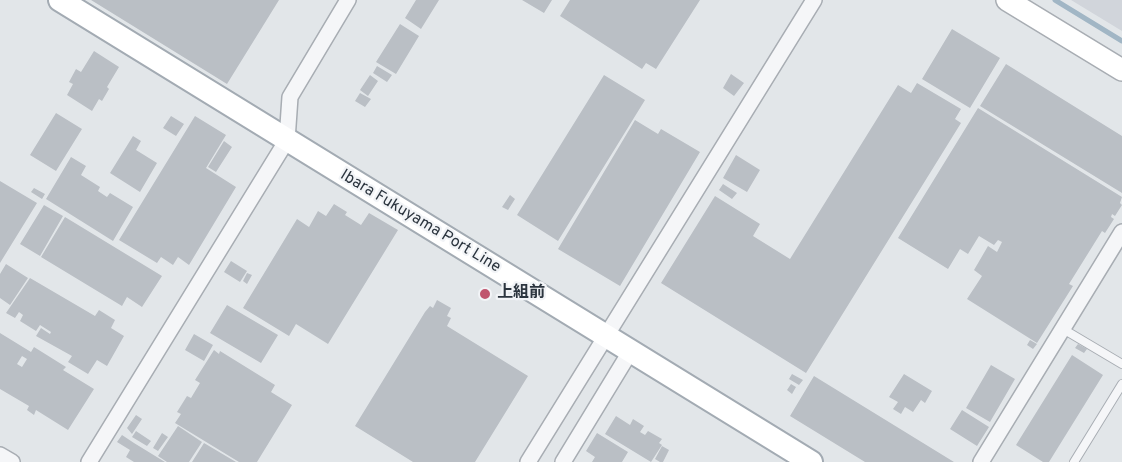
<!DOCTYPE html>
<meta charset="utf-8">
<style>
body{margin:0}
canvas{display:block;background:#e2e6e9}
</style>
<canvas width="1122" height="462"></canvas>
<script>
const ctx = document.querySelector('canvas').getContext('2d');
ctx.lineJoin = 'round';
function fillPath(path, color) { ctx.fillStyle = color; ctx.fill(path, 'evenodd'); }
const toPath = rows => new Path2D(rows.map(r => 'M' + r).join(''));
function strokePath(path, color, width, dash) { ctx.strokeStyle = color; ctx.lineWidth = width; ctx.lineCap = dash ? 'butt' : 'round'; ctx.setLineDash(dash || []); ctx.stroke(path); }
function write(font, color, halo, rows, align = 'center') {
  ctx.font = font + ' Overpass,"Noto Sans JP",sans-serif'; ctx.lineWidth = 4.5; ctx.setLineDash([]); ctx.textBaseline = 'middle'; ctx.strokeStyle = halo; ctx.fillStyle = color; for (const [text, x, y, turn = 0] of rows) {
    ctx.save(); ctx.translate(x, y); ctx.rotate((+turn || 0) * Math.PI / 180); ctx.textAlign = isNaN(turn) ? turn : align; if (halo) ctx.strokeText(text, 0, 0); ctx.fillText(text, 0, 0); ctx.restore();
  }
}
const built = toPath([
 [1071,0,1122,0,1122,31]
]);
const stream = toPath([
 [1055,0,1122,41]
]);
const building = toPath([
 [91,0,279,0,227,84],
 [416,0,439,0,421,29,405,18],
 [522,0,552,0,544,13],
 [570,0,700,0,656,69,646,63,642,69,560,16],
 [400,24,419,36,396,74,376,62],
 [952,29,1000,58,970,108,922,79],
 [94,51,119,67,107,87,109,89,102,101,99,99,92,111,67,95,73,84,69,82,76,69,81,72],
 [1006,64,1122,136,1122,193,980,106],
 [377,66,392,75,387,82,373,73],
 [731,74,744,83,734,96,723,88],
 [370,75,378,81,368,96,360,90],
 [604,75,645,100,558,241,517,215],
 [917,83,961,109,955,119,961,123,806,373,661,283,715,196,760,224,753,236,790,259,898,85,911,93],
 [360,93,371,99,365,107,355,101],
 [978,108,1122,197,1120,203,1122,205,1115,216,1112,214,1111,217,1114,219,1105,233,1102,231,1069,284,1073,286,1037,343,967,299,982,276,974,270,988,246,997,252,1002,242,998,240,994,245,979,236,968,254,960,249,948,269,898,238],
 [56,113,82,129,56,171,30,155],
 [171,116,184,124,176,136,163,128],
 [195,116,226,135,206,168,236,187,189,265,178,257,173,265,161,257,157,263,119,240],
 [635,120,658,134,661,129,700,152,620,286,558,249],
 [133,136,141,141,136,150,157,163,140,192,110,173],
 [224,141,232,147,216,172,208,167],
 [736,155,760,170,747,192,723,178],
 [71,157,86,166,81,175,100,187,98,191,107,197,110,193,133,207,113,241,46,199],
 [0,181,37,203,0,263],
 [723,184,737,193,732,199,719,190],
 [34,188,45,194,42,199,31,192],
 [510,195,515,199,508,210,502,207],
 [334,204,347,212,345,215,361,225,369,213,398,230,328,344,296,324,289,336,243,308,297,219,309,227,318,211,326,216],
 [44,205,63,216,40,256,20,244],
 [65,217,162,276,142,307,127,297,122,306,41,257],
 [231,261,247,271,240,282,224,272],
 [6,264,28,278,10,305,0,298,0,274],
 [247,273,252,275,247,284,243,281],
 [30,278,95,316,99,310,115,320,111,328,124,336,107,366,97,360,88,374,68,362,72,356,36,336,41,328,50,334,51,332,40,325,36,331,20,321,23,315,19,312,15,318,6,313],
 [437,300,451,308,447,316,451,318,447,326,528,376,475,462,413,462,355,426,425,312,430,306,433,308],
 [227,305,278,335,261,363,210,333],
 [0,333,31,352,34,347,66,367,63,370,94,389,68,430,36,410,34,415,27,410,29,406,0,389],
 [22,356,27,359,22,367,17,364],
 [194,334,213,345,204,361,185,350],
 [1030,340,1037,344,1033,349,1027,345],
 [1078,344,1087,349,1084,353,1075,348],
 [214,350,219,354,220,351,275,385,271,392,292,405,257,462,239,462,175,423,181,414,177,412,187,396,191,398,200,383,195,380],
 [1072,355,1103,375,1049,462,1043,462,1016,445],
 [991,365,1015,379,990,422,966,408],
 [792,374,803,380,799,385,789,379],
 [904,374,932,391,925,403,921,400,913,412,905,407,901,414,893,409,898,402,889,397],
 [814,376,954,462,865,462,790,416],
 [791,384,796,387,792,394,787,390],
 [962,410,989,427,977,446,950,429],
 [136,415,142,419,132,434,127,428],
 [616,416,630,425,633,419,644,426,640,432,645,435,648,431,662,439,659,443,662,445,651,462,605,434],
 [178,426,202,442,189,462,167,462,158,456],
 [136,431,151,441,147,446,132,437],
 [162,433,168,437,158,451,153,448],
 [597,433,628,452,622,462,592,462,595,457,586,451],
 [122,435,134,443,165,462,134,462,126,457,130,450,117,442],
 [204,443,236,462,192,462],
 [662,446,669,450,663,462,660,462,655,459]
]);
const lane = toPath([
 [1063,329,1122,364],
 [1074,462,1122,384]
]);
const street = toPath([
 [0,455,12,462],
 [89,462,287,140,290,97,348,0],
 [528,462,814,0],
 [563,462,630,352],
 [981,462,1122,232]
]);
const secondary = toPath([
 [1007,0,1122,70]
]);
const primary = toPath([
 [60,0,811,462]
]);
const markers = [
 [485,294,6,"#c0556e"]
];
const streetNames = [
 ["Ibara Fukuyama Port Line",420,222,31]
];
const poiNames = [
 ["上組前",497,294]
];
fillPath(built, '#d1d5db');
strokePath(stream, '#a1b6c5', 5);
fillPath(building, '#babfc5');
strokePath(lane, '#a8adb3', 10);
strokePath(street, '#a8adb3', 18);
strokePath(secondary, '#a8adb3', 24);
strokePath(primary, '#a3abb3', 26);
strokePath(lane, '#f5f6f8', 8);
strokePath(street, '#f5f6f8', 15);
strokePath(secondary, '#fff', 21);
strokePath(primary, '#fff', 22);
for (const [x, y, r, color] of markers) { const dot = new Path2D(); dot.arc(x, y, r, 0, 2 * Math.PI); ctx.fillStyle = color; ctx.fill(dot); strokePath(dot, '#f2f4f7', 2); }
write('16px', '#2c353f', '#f2f4f7', streetNames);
write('bold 16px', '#2c353f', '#f2f4f7', poiNames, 'left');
</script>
